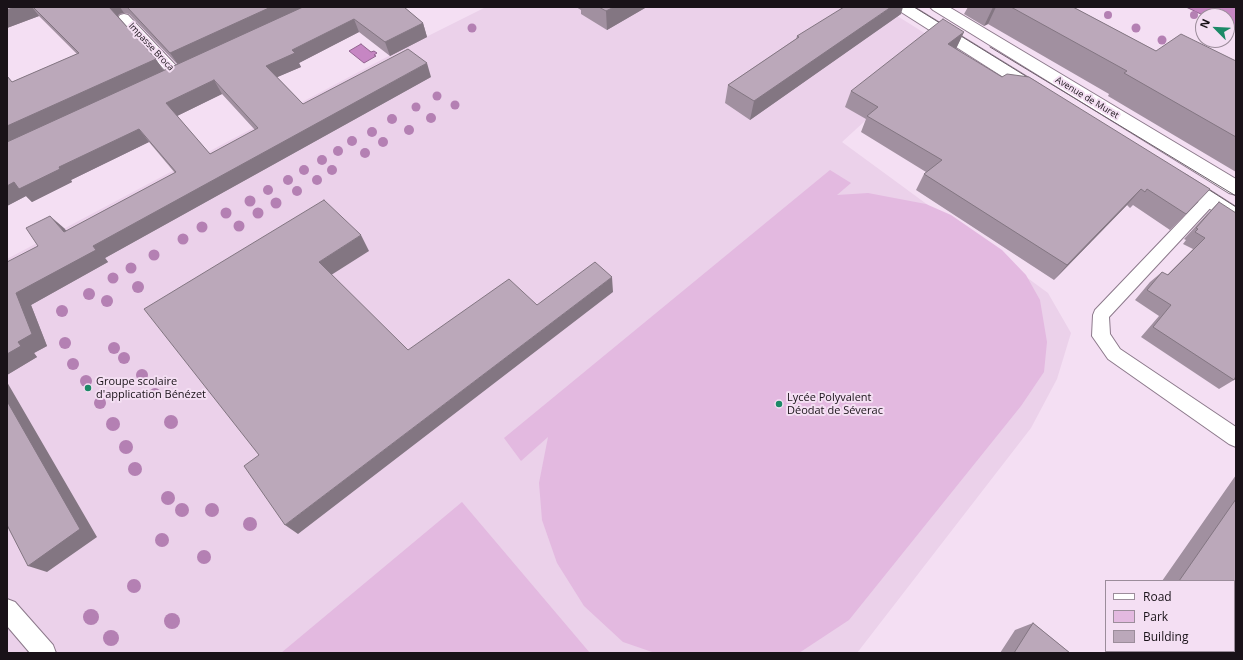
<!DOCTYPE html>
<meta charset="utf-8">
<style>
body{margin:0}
#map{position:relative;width:1243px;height:660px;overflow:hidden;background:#f4dff3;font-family:"Open Sans",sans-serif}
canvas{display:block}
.frame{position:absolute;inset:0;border:8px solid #191218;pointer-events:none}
.legend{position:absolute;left:1105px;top:580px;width:130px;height:72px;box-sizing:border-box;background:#f4dff3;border:1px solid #9c8d9b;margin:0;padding:5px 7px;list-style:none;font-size:12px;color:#191218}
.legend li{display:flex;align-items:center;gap:8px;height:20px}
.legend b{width:20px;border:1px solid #9c8d9b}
.north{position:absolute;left:1195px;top:8px;width:40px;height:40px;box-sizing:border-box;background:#f4dff3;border:1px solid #9c8d9b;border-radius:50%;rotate:294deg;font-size:11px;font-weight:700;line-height:16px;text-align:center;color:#191218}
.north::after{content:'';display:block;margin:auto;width:14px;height:18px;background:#1b8967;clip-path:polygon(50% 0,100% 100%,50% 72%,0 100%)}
</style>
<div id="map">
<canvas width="1243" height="660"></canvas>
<div class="frame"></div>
<ul class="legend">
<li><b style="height:5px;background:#fff"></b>Road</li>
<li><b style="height:11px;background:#e3b9e0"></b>Park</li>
<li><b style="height:11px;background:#bba8ba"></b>Building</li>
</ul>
<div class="north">N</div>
</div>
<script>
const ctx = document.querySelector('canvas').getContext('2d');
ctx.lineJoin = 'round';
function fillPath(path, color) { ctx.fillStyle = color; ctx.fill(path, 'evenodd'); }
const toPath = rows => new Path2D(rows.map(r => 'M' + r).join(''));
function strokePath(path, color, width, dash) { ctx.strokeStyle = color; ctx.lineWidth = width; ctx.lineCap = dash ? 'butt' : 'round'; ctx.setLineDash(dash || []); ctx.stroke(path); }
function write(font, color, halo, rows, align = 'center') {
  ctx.font = font + ' "Open Sans",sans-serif'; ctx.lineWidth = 4; ctx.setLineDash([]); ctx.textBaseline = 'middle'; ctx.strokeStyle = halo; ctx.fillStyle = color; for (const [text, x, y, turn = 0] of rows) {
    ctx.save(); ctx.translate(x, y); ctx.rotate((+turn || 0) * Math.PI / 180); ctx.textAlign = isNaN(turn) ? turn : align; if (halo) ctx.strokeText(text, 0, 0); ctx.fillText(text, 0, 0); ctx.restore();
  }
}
const built = toPath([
 [486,7,883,7,953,51,866,120,842,142,1048,293,1071,333,1057,379,1031,428,857,653,7,653,7,259,398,51]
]);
const green = toPath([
 [830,170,851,183,837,195,868,193,926,204,951,215,1002,250,1026,275,1040,300,1047,342,1044,372,1021,406,849,620,799,653,655,653,623,642,584,606,557,563,542,520,539,483,548,437,521,461,504,438],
 [462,502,590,653,281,653]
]);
const water = toPath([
 [1186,7,1236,7,1236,30,1227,26,1227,16,1205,16,1186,7],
 [361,44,371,52,374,51,377,53,374,55,376,56,364,63,349,51,361,44]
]);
const service = toPath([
 [124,14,128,15,182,72,183,75,182,78,172,78,120,21,118,18,120,15,124,14],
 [1210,194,1215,195,1217,199,1215,203,1109,317,1110,334,1120,349,1236,427,1236,447,1229,444,1108,359,1092,336,1093,315,1095,310,1205,195,1210,194],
 [7,599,15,602,53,645,56,653,30,653,7,626,7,599]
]);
const primary = toPath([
 [895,7,914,7,1042,86,1044,90,1042,94,1036,95,1030,94,898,10,895,7],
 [930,7,949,7,1236,179,1236,195,1229,193,933,10,930,7],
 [1179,173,1186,175,1236,207,1236,223,1229,221,1172,185,1170,180,1172,175,1179,173]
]);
const tram = toPath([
 [914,7,1037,83],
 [990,47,1236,196],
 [1200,184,1236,207]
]);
const trees = [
 [1108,15,4],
 [1194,15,4],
 [472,28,4.5],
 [1136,28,4.5],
 [1162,40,4.5],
 [437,96,4.5],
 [455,105,4.5],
 [416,107,4.5],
 [431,118,5],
 [392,119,5],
 [409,130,5],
 [372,132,5],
 [352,141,5],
 [383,142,5],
 [338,151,5],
 [365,153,5],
 [322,160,5],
 [304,170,5],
 [332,170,5],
 [288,180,5],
 [317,180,5],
 [268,190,5],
 [297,191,5],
 [250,201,5.5],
 [276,203,5.5],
 [226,213,5.5],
 [258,213,5.5],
 [239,226,5.5],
 [202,227,5.5],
 [183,239,5.5],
 [154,255,5.5],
 [131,268,5.5],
 [113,278,5.5],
 [138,287,6],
 [89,294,6],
 [107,301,6],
 [62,311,6],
 [65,343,6],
 [114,348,6],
 [124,358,6],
 [73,364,6],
 [142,375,6],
 [86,381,6],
 [155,394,6],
 [100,403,6],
 [171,422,7],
 [113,424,7],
 [126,447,7],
 [135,469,7],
 [168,498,7],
 [182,510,7],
 [212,510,7],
 [250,524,7],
 [162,540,7],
 [204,557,7],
 [134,586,7],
 [91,617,8],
 [172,621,8],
 [111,638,8]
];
const wall = toPath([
 [7,7,404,7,423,23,427,37,390,56,359,32,299,63,301,67,277,77,303,104,431,77,105,258,108,262,31,305,47,346,34,353,37,357,7,375,38,246,64,228,66,231,175,173,149,142,71,180,72,182,32,202,26,196,7,206,7,76,12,82,77,54,39,16,7,28],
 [124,13,129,14,177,64,164,70,118,16,119,14],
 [222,94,255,130,210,154,177,116],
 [576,7,645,7,645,8,607,30,581,14,581,10],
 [968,7,1073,7,1156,51,1236,61,1236,172,1108,96,1109,94,988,24,984,26,964,14],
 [901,14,750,120,725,103,728,85,796,39,797,36],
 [964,32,956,48,1186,214,1170,230,1133,205,1130,208,1127,205,1054,280,916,190,924,174,926,172,861,132,866,119,845,107,851,91],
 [1219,202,1234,380,1219,389,1141,337,1159,316,1135,300,1150,282,1162,272,1167,275,1193,249,1183,244,1186,240,1184,239,1207,214],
 [1236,475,1236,653,1158,653,1156,651,1234,651,1234,581,1162,581],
 [1033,623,1070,653,1000,653,1015,630]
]);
const shadedWall = toPath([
 [15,7,32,7,39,16,7,28,7,10],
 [109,7,120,7,124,13,119,14,117,19],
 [271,7,307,7,179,66,170,53],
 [614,7,645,7,645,8,607,30,606,11],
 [891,7,903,7,901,14,750,120,754,101],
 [993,7,996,7,988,24,984,26],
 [354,19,359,32,299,63,301,67,273,79,266,66,292,50],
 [423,23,427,37,390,56,385,42],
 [964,32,956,49,948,44],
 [156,59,165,73,7,145,7,126],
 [427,63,431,77,105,258,108,262,31,305,47,346,34,353,37,357,7,375,7,354,18,342,16,293,93,246],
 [214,80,222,94,175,117,166,103],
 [139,129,149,142,71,180,72,182,32,202,26,196,7,206,7,186,14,182,59,167],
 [1141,189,1127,205,1054,280,1067,265],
 [50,216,64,228,77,244,64,232],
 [361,235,369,251,328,277,319,262],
 [612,277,613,292,298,534,285,525],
 [7,382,97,537,47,572,28,566,7,401]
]);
const building = toPath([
 [7,7,15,7,7,10,7,7],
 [33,7,109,7,156,59,7,126,7,76,12,82,79,53,33,7],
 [127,7,271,7,170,53,127,7],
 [303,7,404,7,423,23,385,42,354,19,292,50,295,53,266,66,303,104,408,49,427,63,93,246,96,250,16,293,32,334,18,342,21,346,7,354,7,262,38,246,26,228,50,216,64,232,176,172,139,129,59,167,60,169,19,189,14,182,7,186,7,142,303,7],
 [214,80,258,128,210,154,166,103,214,80],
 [599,7,614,7,606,11,599,7],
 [844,7,891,7,754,101,728,85,799,37,797,36,844,7],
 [1011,7,1073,7,1156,51,1181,34,1236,61,1236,137,1124,73,1127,71,1011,7],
 [943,19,964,32,948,44,1002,77,1007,74,1029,77,1210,189,1186,214,1147,189,1145,192,1141,189,1067,265,924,174,942,160,867,116,878,107,851,91,943,19],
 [324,200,361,235,319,262,408,350,509,279,537,305,595,262,612,277,285,525,244,466,259,455,144,309,324,200],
 [1219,202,1236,213,1236,376,1234,380,1153,327,1171,305,1147,290,1162,272,1168,275,1205,238,1195,232,1198,229,1196,228,1219,202],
 [7,401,80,529,28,566,7,525,7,401],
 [1236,499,1236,653,1187,653,1185,651,1234,651,1234,581,1179,581,1236,499],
 [1033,623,1070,653,1014,653,1033,623]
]);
const markers = [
 [88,388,4,"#1b8967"],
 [779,404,4,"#1b8967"]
];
const farStreetnames = [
 ["Impasse Broca",151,47,47],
 ["Avenue de Muret",1087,98,31]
];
const poiNames = [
 ["Groupe scolaire",96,382],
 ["d'application Bénézet",96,395],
 ["Lycée Polyvalent",787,398],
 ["Déodat de Séverac",787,411]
];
fillPath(built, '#ebd1ea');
fillPath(green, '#e3b9e0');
fillPath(water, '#c686c3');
strokePath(water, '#926390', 1);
strokePath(service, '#8c798b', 2);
strokePath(primary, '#8c798b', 2);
fillPath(service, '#fff');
fillPath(primary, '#fff');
strokePath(tram, '#6d606c', 1);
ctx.fillStyle = '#b480b3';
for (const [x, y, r] of trees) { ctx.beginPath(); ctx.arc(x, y, r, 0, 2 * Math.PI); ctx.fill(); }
fillPath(wall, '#a190a0');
fillPath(shadedWall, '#837682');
fillPath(building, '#bba8ba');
strokePath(building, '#837682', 1);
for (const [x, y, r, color] of markers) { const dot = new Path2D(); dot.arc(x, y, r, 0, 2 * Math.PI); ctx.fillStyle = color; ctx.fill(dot); strokePath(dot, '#f4dff3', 1.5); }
write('9px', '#191218', '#f4dff3', farStreetnames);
write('11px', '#191218', '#f4dff3', poiNames, 'left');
</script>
